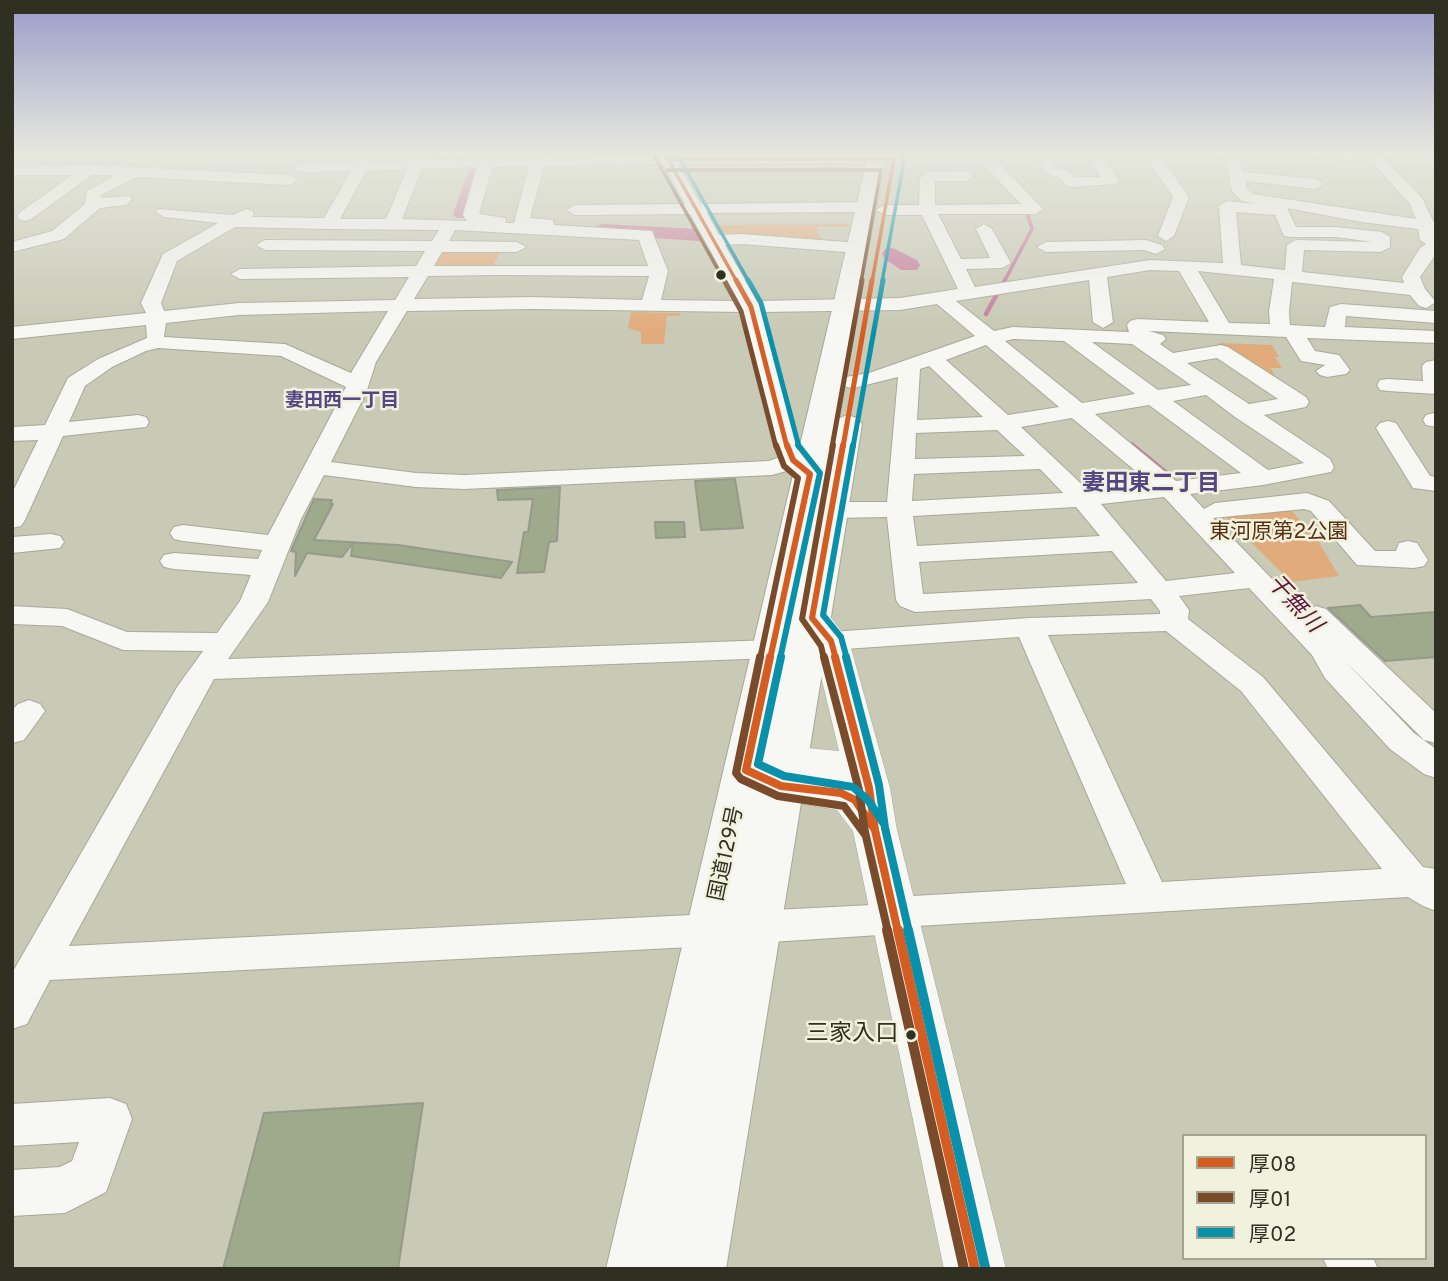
<!DOCTYPE html>
<meta charset="utf-8">
<style>
body{margin:0}
#map{position:relative;width:1448px;height:1281px;overflow:hidden;background:#c8cab5;font-family:Overpass,"Noto Sans JP",sans-serif}
canvas{display:block}
.frame{position:absolute;inset:0;border:14px solid #2f3021;pointer-events:none}
.legend{position:absolute;left:1182px;top:1134px;width:245px;height:126px;box-sizing:border-box;background:#f0f2de;border:2px solid #a3a492;margin:0;padding:9px 12px;list-style:none;font-size:21px;color:#2f3021}
.legend li{display:flex;align-items:center;gap:14px;height:35px}
.legend b{width:35px;border:2px solid #a3a492}
</style>
<div id="map">
<canvas width="1448" height="1281"></canvas>
<div class="frame"></div>
<ul class="legend">
<li><b style="height:9px;background:#d55d22"></b>厚08</li>
<li><b style="height:9px;background:#7a4b2a"></b>厚01</li>
<li><b style="height:9px;background:#0991ab"></b>厚02</li>
</ul>
</div>
<script>
const ctx = document.querySelector('canvas').getContext('2d');
ctx.lineJoin = 'round';
function fillPath(path, color) { ctx.fillStyle = color; ctx.fill(path, 'evenodd'); }
const toPath = rows => new Path2D(rows.map(r => 'M' + r).join(''));
function strokePath(path, color, width, dash) { ctx.strokeStyle = color; ctx.lineWidth = width; ctx.lineCap = dash ? 'butt' : 'round'; ctx.setLineDash(dash || []); ctx.stroke(path); }
function write(font, color, halo, rows, align = 'center') {
  ctx.font = font + ' Overpass,"Noto Sans JP",sans-serif'; ctx.lineWidth = 5; ctx.setLineDash([]); ctx.textBaseline = 'middle'; ctx.strokeStyle = halo; ctx.fillStyle = color; for (const [text, x, y, turn = 0] of rows) {
    ctx.save(); ctx.translate(x, y); ctx.rotate((+turn || 0) * Math.PI / 180); ctx.textAlign = isNaN(turn) ? turn : align; if (halo) ctx.strokeText(text, 0, 0); ctx.fillText(text, 0, 0); ctx.restore();
  }
}
const green = toPath([
 [849,224,849,227,817,227,818,235,822,239,721,233,715,225],
 [440,249,501,250,493,266,488,267,432,268],
 [631,312,680,313,679,316,667,316,664,344,641,344,641,332,628,328],
 [1218,343,1272,345,1279,357,1275,357,1282,368,1271,368,1277,380,1221,349],
 [1288,507,1315,536,1339,576,1291,582,1226,517,1230,514]
]);
const streamFar3 = toPath([
 [1004,282,1032,229,1027,213]
]);
const streamFar2 = toPath([
 [1003,284,1005,280],
 [986,314,999,290],
 [1132,445,1134,447]
]);
const streamFar1 = toPath([
 [1132,445,1172,478]
]);
const stream = toPath([
 [1356,671,1411,730,1427,743]
]);
const river = toPath([
 [479,162,488,167,473,214,470,218,456,218,453,214,470,167,479,162],
 [603,224,699,229,706,231,709,235,706,239,699,241,596,234,593,230,596,226,603,224],
 [893,248,917,260,920,265,917,270,901,270,885,259,882,254,885,249,893,248]
]);
const building = toPath([
 [735,479,743,528,701,530,695,481,735,479],
 [560,487,557,541,549,542,544,572,517,573,524,532,528,532,533,499,498,500,497,490,560,487],
 [314,499,332,500,330,504,333,504,314,540,398,545,512,562,501,578,351,556,353,543,342,557,307,553,295,576,296,552,291,551,314,499],
 [655,522,684,522,685,537,656,538,655,522],
 [1360,605,1371,617,1436,612,1436,657,1385,661,1328,608,1360,605],
 [423,1103,398,1269,223,1269,264,1113,423,1103]
]);
const minor = toPath([
 [361,152,375,152,371,162,411,161,415,152,429,152,426,160,480,159,482,152,496,152,494,158,531,157,533,152,547,152,546,157,659,155,657,152,671,152,673,155,1157,152,1189,197,1174,236,1166,241,1158,236,1173,197,1148,160,1106,161,1119,181,1116,184,1071,187,1066,185,1059,177,1049,175,1037,161,997,161,1043,209,1035,214,938,214,961,259,990,258,976,229,984,224,992,229,1011,263,1002,268,966,269,975,287,1150,260,1223,263,1219,206,1227,201,1257,204,1242,201,1232,191,1224,152,1238,152,1243,172,1316,179,1324,184,1316,189,1245,181,1247,189,1253,194,1416,219,1410,204,1371,161,1273,157,1266,153,1378,152,1422,198,1433,221,1436,221,1436,254,1420,277,1425,289,1436,302,1426,308,1419,306,1410,295,1292,282,1289,312,1290,325,1325,327,1330,307,1341,304,1436,311,1436,323,1346,316,1345,327,1436,331,1436,343,1307,338,1315,351,1339,355,1350,370,1346,374,1327,377,1320,375,1316,371,1325,365,1301,361,1286,337,1149,331,1163,335,1166,339,1160,344,1173,353,1221,345,1228,347,1306,397,1309,402,1306,407,1264,415,1330,459,1334,467,1331,472,1263,485,1190,494,1204,509,1215,503,1307,493,1329,501,1375,551,1396,551,1399,543,1408,541,1417,543,1428,560,1424,566,1414,568,1357,565,1311,511,1304,509,1213,518,1304,612,1316,606,1326,609,1436,713,1436,743,1424,740,1345,661,1414,733,1436,749,1436,778,1424,774,1390,749,1325,678,1312,655,1249,588,1179,596,1189,610,1188,619,1263,677,1423,867,1436,869,1436,911,1423,906,1408,897,917,926,895,934,755,943,741,938,736,927,741,916,755,911,891,904,912,896,1126,884,1019,637,831,650,820,647,816,641,820,635,831,632,1029,618,1160,614,1160,611,1151,599,915,612,900,606,896,600,887,517,831,518,822,515,818,510,822,505,831,502,887,502,898,377,854,388,846,387,843,382,846,377,869,373,975,336,937,304,900,310,762,312,798,444,803,457,820,473,817,478,808,480,799,478,790,470,772,475,464,489,416,487,324,475,301,519,268,602,228,659,772,640,783,642,787,649,783,656,772,658,214,679,69,946,711,914,725,919,730,930,725,941,711,946,50,980,27,1024,12,1029,12,973,177,687,203,651,123,650,62,626,12,624,12,606,67,609,127,632,217,633,240,601,251,575,174,569,164,567,160,561,164,555,174,553,258,559,262,550,183,541,174,539,170,533,174,527,183,525,268,535,346,387,281,356,158,348,146,351,112,367,85,386,69,422,138,415,146,417,149,422,146,427,63,436,25,520,21,526,12,528,12,493,38,440,12,441,12,427,45,425,68,378,98,359,147,338,146,325,12,339,12,327,146,313,141,303,163,254,218,223,164,217,156,212,158,209,233,215,246,209,252,211,254,214,252,217,324,218,351,171,300,172,293,168,300,164,356,162,361,152],
 [1052,161,1091,161,1101,177,1075,177,1069,171,1059,169,1052,161],
 [981,162,1021,204,935,205,935,181,966,181,974,176,966,171,928,172,920,177,919,205,884,205,876,210,884,215,922,215,958,289,900,298,757,301,725,245,741,244,859,253,868,248,859,243,741,234,719,235,707,213,867,212,875,207,867,202,701,204,678,164,981,162],
 [663,164,685,204,575,205,567,210,575,215,690,214,738,301,661,300,668,271,652,231,554,225,553,220,530,218,544,166,663,164],
 [529,166,514,223,506,223,505,218,479,214,492,167,529,166],
 [477,167,463,215,467,221,402,219,422,169,477,167],
 [407,169,386,219,340,219,366,171,407,169],
 [1287,208,1361,222,1418,229,1420,240,1426,244,1420,248,1402,277,1404,283,1302,272,1304,250,1381,252,1390,247,1390,237,1382,232,1336,227,1296,227,1287,208],
 [1236,212,1275,215,1284,236,1290,237,1336,237,1373,242,1296,240,1287,245,1285,270,1241,265,1236,212],
 [235,227,329,229,439,230,432,241,265,240,256,245,265,250,425,251,416,266,240,269,231,274,240,279,409,277,395,300,239,303,164,311,161,303,177,261,235,227],
 [455,230,639,240,648,266,434,266,442,252,517,252,526,247,517,242,449,241,455,230],
 [1150,270,1179,271,1209,322,1137,319,1130,321,1127,325,1129,332,1013,327,994,331,956,301,1089,280,1093,322,1103,328,1113,322,1107,277,1150,270],
 [1198,271,1274,279,1269,312,1270,324,1229,323,1198,271],
 [428,276,496,275,649,276,642,300,533,297,414,299,428,276],
 [533,309,743,312,780,457,769,461,464,475,416,473,331,462,366,393,376,362,407,311,533,309],
 [388,311,351,373,285,344,164,337,166,323,239,315,388,311],
 [1013,339,1064,341,1135,394,1082,403,1005,341,1013,339],
 [1092,342,1132,344,1191,385,1158,390,1092,342],
 [986,345,1059,407,1008,415,946,360,986,345],
 [1217,358,1278,399,1249,404,1187,363,1217,358],
 [929,366,983,417,917,420,920,369,929,366],
 [1206,395,1235,417,1304,463,1268,470,1173,401,1206,395],
 [1149,405,1241,473,1176,481,1095,414,1149,405],
 [1072,418,1151,484,1089,491,1021,427,1072,418],
 [997,430,1025,456,915,459,916,433,997,430],
 [1040,469,1063,493,912,501,914,474,1040,469],
 [1164,497,1235,573,1166,581,1101,504,1164,497],
 [1076,507,1100,536,917,546,913,516,1076,507],
 [1112,551,1138,583,923,594,919,562,1112,551],
 [1166,631,1241,691,1382,869,1162,882,1048,635,1166,631],
 [90,165,290,175,298,180,290,185,137,177,101,195,101,198,130,196,132,199,126,205,100,208,64,239,12,252,12,242,52,231,85,204,87,191,116,175,92,175,31,219,25,221,19,219,17,216,19,213,72,175,12,175,12,167,90,165],
 [1146,240,1162,245,1165,249,1156,254,1144,250,1046,252,1037,247,1046,242,1146,240],
 [1436,360,1436,394,1388,391,1380,390,1377,385,1380,380,1388,379,1423,381,1422,366,1426,362,1436,360],
 [1434,413,1436,427,1426,425,1423,420,1426,415,1434,413],
 [1388,421,1396,423,1430,476,1436,477,1436,491,1413,488,1410,483,1376,428,1380,423,1388,421],
 [51,534,60,536,64,542,60,548,12,553,12,537,51,534],
 [29,700,40,704,45,711,24,740,12,743,12,710,18,704,29,700],
 [110,1098,126,1104,132,1119,106,1192,65,1213,12,1216,12,1170,60,1167,72,1161,79,1142,12,1146,12,1104,110,1098],
 [1323,1258,1373,1258,1378,1269,1328,1269,1323,1258]
]);
const major = toPath([
 [812,607,825,610,849,641,890,788,897,830,1006,1269,944,1269,853,831,837,810,766,797,741,785,735,775,746,756,785,746,839,751,813,643,794,618,799,610,812,607]
]);
const highway = toPath([
 [869,152,887,152,835,420,847,415,857,418,862,424,726,1269,606,1269,869,152]
]);
const bus1Far4 = toPath([
 [664,152,737,282],
 [668,159,894,159,872,282]
]);
const bus1Far3 = toPath([
 [736,280,751,307,787,447],
 [843,447,872,280]
]);
const bus1Far2 = toPath([
 [770,659,810,474,793,460,787,445],
 [836,659,831,641,812,618,843,445]
]);
const bus1Far1 = toPath([
 [770,657,746,770,781,786,841,793,855,800,875,830,882,862],
 [835,657,869,788,875,830,898,932]
]);
const bus1 = toPath([
 [898,930,975,1269]
]);
const bus2Far4 = toPath([
 [655,157,725,282],
 [668,170,881,170,861,282]
]);
const bus2Far3 = toPath([
 [724,280,741,311,776,447],
 [832,447,862,280]
]);
const bus2Far2 = toPath([
 [760,659,798,478,784,466,776,445],
 [824,659,821,646,802,619,833,445]
]);
const bus2Far1 = toPath([
 [760,657,736,773,741,779,778,796,844,806,866,836],
 [824,657,859,790,865,832,888,932]
]);
const bus2 = toPath([
 [887,930,964,1269]
]);
const bus3Far4 = toPath([
 [676,152,749,282],
 [882,282,904,161,902,152]
]);
const bus3Far3 = toPath([
 [748,280,761,303,799,447],
 [853,447,883,280]
]);
const bus3Far2 = toPath([
 [780,659,820,473,798,445],
 [847,659,841,637,823,615,853,445]
]);
const bus3Far1 = toPath([
 [781,657,758,764,784,776,853,787,868,800,884,824],
 [846,657,879,785,885,828,909,932]
]);
const bus3 = toPath([
 [908,930,985,1267]
]);
const markers = [
 [721,275,6,"#2f3021"],
 [911,1035,6,"#2f3021"]
];
const farNeighbourhoodnames = [
 ["妻田西一丁目",342,402]
];
const parkNames = [
 ["東河原第2公園",1279,534]
];
const streetNames = [
 ["国道129号",728,854,-78]
];
const neighbourhoodNames = [
 ["妻田東二丁目",1151,485]
];
const waterNames = [
 ["干無川",1293,605,47]
];
const nearBusnames = [
 ["三家入口",898,1035]
];
fillPath(green, '#e2ab7c');
strokePath(streamFar3, '#c77a9a', 3.5);
strokePath(streamFar2, '#c77a9a', 4.5);
strokePath(streamFar1, '#c77a9a', 5);
strokePath(stream, '#c77a9a', 7);
fillPath(river, '#c77a9a');
fillPath(building, '#9eaa8b');
strokePath(building, '#969a8b', 2);
strokePath(minor, '#a7a998', 2);
strokePath(major, '#a7a998', 1);
strokePath(highway, '#a7a998', 2);
fillPath(minor, '#f7f7f4');
fillPath(major, '#f7f7f4');
fillPath(highway, '#f7f7f4');
strokePath(bus1Far4, '#d55d22', 3.5);
strokePath(bus1Far3, '#d55d22', 5);
strokePath(bus1Far2, '#d55d22', 6);
strokePath(bus1Far1, '#d55d22', 8);
strokePath(bus1, '#d55d22', 10);
strokePath(bus2Far4, '#7a4b2a', 3.5);
strokePath(bus2Far3, '#7a4b2a', 5);
strokePath(bus2Far2, '#7a4b2a', 6);
strokePath(bus2Far1, '#7a4b2a', 8);
strokePath(bus2, '#7a4b2a', 10);
strokePath(bus3Far4, '#0991ab', 3.5);
strokePath(bus3Far3, '#0991ab', 5);
strokePath(bus3Far2, '#0991ab', 6);
strokePath(bus3Far1, '#0991ab', 8);
strokePath(bus3, '#0991ab', 10);
const sky = ctx.createLinearGradient(0, 0, 0, 332);
sky.addColorStop(0, '#9b9dc9');
sky.addColorStop(0.46, '#e6e7de');
sky.addColorStop(1, '#e6e7de00');
ctx.fillStyle = sky;
ctx.fillRect(0, 0, 1448, 332);
for (const [x, y, r, color] of markers) { const dot = new Path2D(); dot.arc(x, y, r, 0, 2 * Math.PI); ctx.fillStyle = color; ctx.fill(dot); strokePath(dot, '#f0f2de', 2.5); }
write('bold 19px', '#544684', '#f0f2de', farNeighbourhoodnames);
write('21px', '#592f12', '#f0f2de', parkNames);
write('21px', '#2f3021', '#f0f2de', streetNames);
write('bold 23px', '#544684', '#f0f2de', neighbourhoodNames);
write('italic 23px', '#5d153c', '#f0f2de', waterNames);
write('23px', '#2f3021', '#f0f2de', nearBusnames, 'right');
</script>
